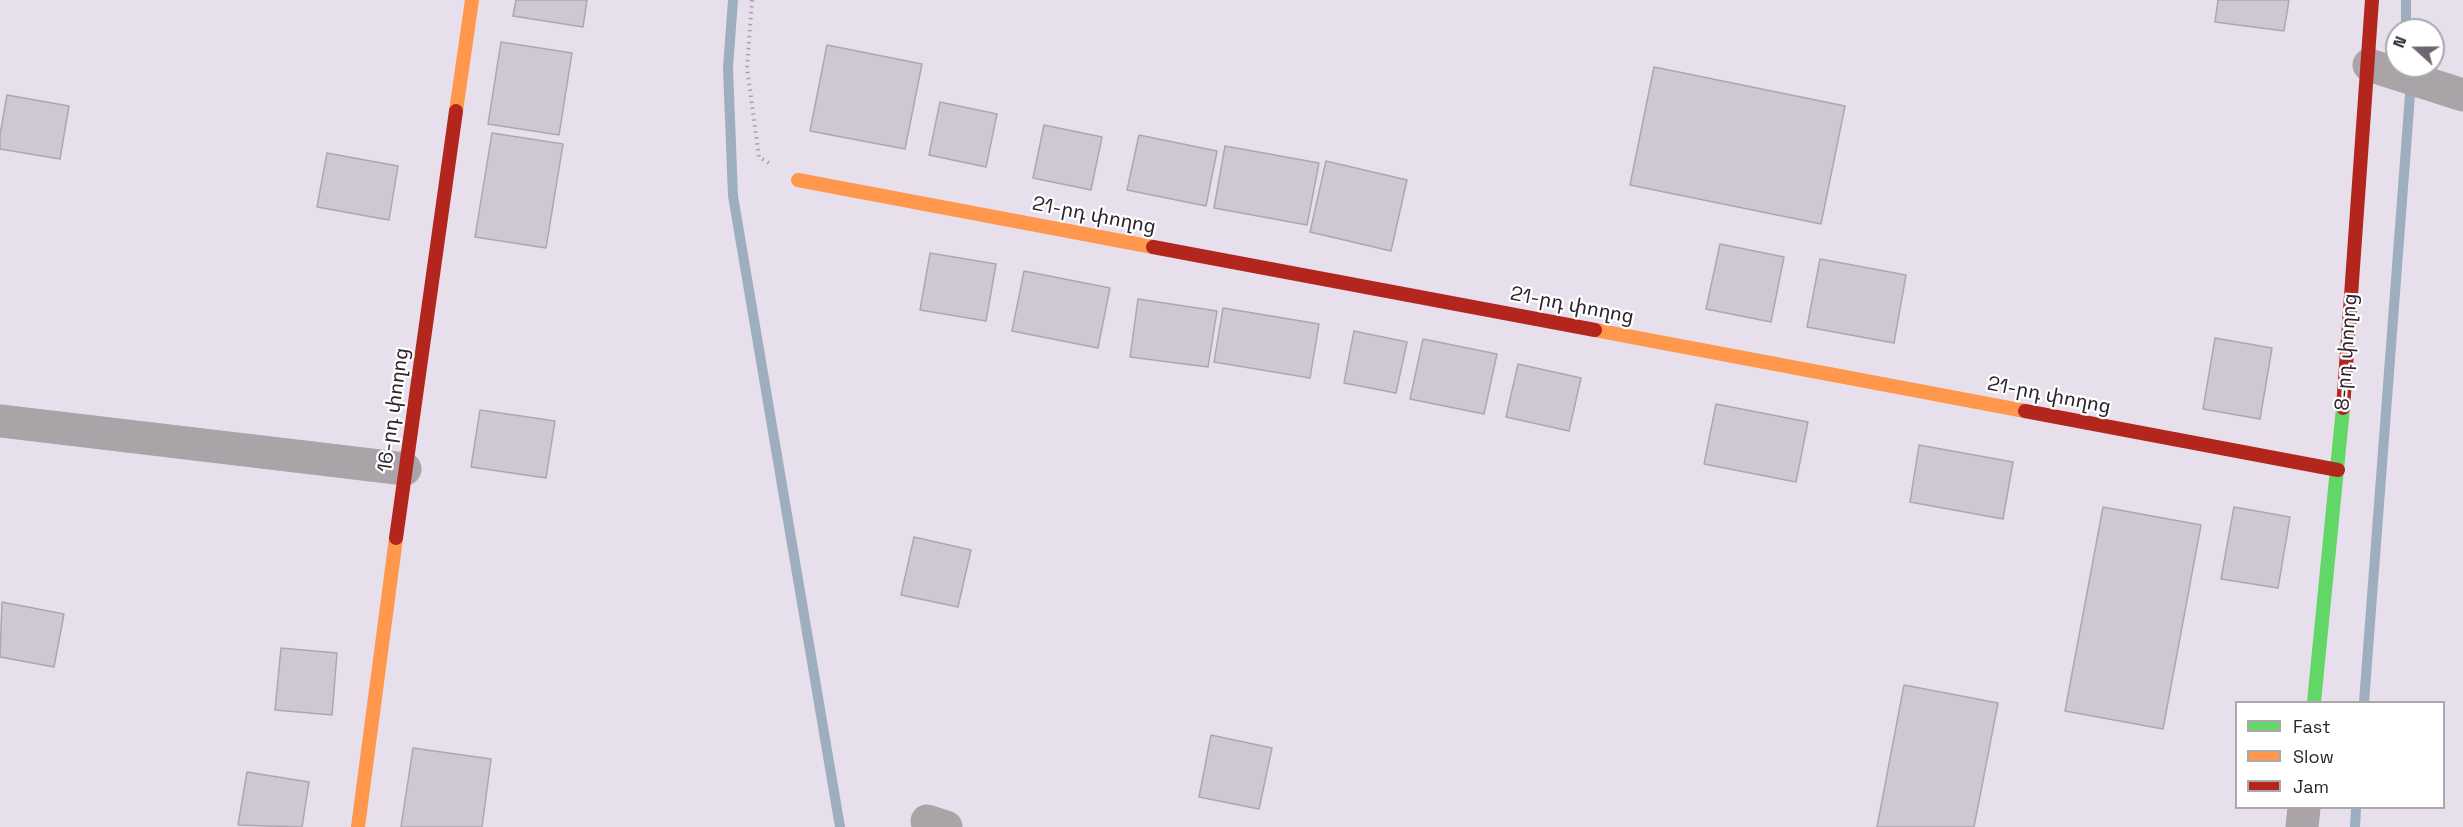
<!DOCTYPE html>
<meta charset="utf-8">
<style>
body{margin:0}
#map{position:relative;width:2463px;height:827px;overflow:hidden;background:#e8dfec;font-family:"Space Grotesk",sans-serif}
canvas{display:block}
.legend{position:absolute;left:2235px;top:701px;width:210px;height:108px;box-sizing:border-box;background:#fff;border:2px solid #aaa8ab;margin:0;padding:8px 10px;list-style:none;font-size:18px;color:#2b252e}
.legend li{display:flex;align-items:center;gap:12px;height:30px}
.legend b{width:30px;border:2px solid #aaa8ab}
.north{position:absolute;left:2385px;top:18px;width:60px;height:60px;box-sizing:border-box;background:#fff;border:2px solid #aaa8ab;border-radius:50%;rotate:291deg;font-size:16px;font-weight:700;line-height:24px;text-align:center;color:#2b252e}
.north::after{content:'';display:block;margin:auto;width:21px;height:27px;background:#6d6670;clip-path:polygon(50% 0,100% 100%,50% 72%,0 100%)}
</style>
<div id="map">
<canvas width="2463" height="827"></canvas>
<ul class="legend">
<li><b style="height:8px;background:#63d668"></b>Fast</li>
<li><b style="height:8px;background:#ff974d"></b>Slow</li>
<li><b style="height:8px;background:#b3261e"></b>Jam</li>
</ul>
<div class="north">N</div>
</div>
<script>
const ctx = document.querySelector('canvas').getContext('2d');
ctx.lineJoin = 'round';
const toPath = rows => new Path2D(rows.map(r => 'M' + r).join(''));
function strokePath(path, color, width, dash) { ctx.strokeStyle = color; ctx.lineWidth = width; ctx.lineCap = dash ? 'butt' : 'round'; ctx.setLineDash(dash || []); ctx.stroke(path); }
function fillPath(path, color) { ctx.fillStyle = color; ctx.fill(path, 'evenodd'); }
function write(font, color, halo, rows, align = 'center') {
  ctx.font = font + ' "Space Grotesk","Noto Sans Armenian",sans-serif'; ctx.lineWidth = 4.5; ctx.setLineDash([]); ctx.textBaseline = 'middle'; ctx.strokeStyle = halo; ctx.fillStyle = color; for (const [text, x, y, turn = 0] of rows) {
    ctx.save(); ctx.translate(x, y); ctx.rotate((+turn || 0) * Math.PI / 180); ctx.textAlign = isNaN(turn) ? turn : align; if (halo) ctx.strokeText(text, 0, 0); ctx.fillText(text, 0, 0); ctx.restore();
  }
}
const stream = toPath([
 [733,0,728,68,733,196,840,827],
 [2406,0,2406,30],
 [2364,702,2410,95],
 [2355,827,2356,808]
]);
const building = toPath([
 [516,0,587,0,583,27,513,16,516,0],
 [2218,0,2289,0,2284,31,2215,22,2218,0],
 [501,42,572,53,559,135,488,124,501,42],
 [827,45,922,64,905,149,810,131,827,45],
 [1654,67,1845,106,1821,224,1630,185,1654,67],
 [7,95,69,106,60,159,0,149,0,135,7,95],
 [940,102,997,114,986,167,929,155,940,102],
 [1044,125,1102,137,1091,190,1033,178,1044,125],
 [492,133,563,144,546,248,475,237,492,133],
 [1139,135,1217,151,1206,206,1127,190,1139,135],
 [1225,146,1319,163,1307,225,1214,208,1225,146],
 [327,153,398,166,389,220,317,207,327,153],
 [1326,161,1407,180,1391,251,1310,232,1326,161],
 [1720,244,1784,257,1771,322,1706,309,1720,244],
 [930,253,996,264,986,321,920,310,930,253],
 [1820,259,1906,275,1894,343,1807,327,1820,259],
 [1024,271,1110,288,1098,348,1012,331,1024,271],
 [1138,299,1217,311,1208,367,1130,357,1138,299],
 [1223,308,1319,324,1310,378,1214,362,1223,308],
 [1354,331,1407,342,1396,393,1344,383,1354,331],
 [2215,338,2272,348,2260,419,2203,409,2215,338],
 [1423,339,1497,354,1484,414,1410,399,1423,339],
 [1518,364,1581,378,1569,431,1506,417,1518,364],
 [1716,404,1808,422,1796,482,1704,464,1716,404],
 [480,410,555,421,546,478,471,467,480,410],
 [1919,445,2013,462,2003,519,1910,502,1919,445],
 [2103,507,2201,525,2163,729,2065,711,2103,507],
 [2234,507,2290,517,2278,588,2221,579,2234,507],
 [914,537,971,550,958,607,901,595,914,537],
 [2,602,64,614,54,667,0,657,2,602],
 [281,648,337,653,332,715,275,710,281,648],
 [1904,685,1998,703,1974,827,1877,827,1904,685],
 [1211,735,1272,748,1259,809,1199,797,1211,735],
 [413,748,491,759,482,827,401,827,413,748],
 [247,772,309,782,302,827,238,825,247,772]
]);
const path = toPath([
 [752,0,747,68,759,157,769,163]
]);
const street = toPath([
 [2369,65,2463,95],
 [0,421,405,469],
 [927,821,946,827],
 [2302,827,2304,808]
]);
const fast = toPath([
 [2314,702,2343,408]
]);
const slow = toPath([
 [456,111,472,0],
 [798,180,1153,247],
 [1595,330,2025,411],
 [358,827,396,538]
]);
const jam = toPath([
 [1153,247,1595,330],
 [2343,408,2372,0],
 [2025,411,2338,470],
 [396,538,456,111]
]);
const streetNames = [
 ["21-րդ փողոց",1094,216,11],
 ["21-րդ փողոց",1572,306,11],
 ["8-րդ փողոց",2347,352,-86],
 ["21-րդ փողոց",2049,396,11],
 ["16-րդ փողոց",394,410,-82]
];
strokePath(stream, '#9daec0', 10);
fillPath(building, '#cec8d2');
strokePath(building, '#ada6b1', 1.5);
strokePath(path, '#a8a3a9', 4, [1.5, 4.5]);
strokePath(street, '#aaa3a8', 33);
strokePath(fast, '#63d668', 14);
strokePath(slow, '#ff974d', 14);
strokePath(jam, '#b3261e', 14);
write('20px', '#2b252e', '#fff', streetNames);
</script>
